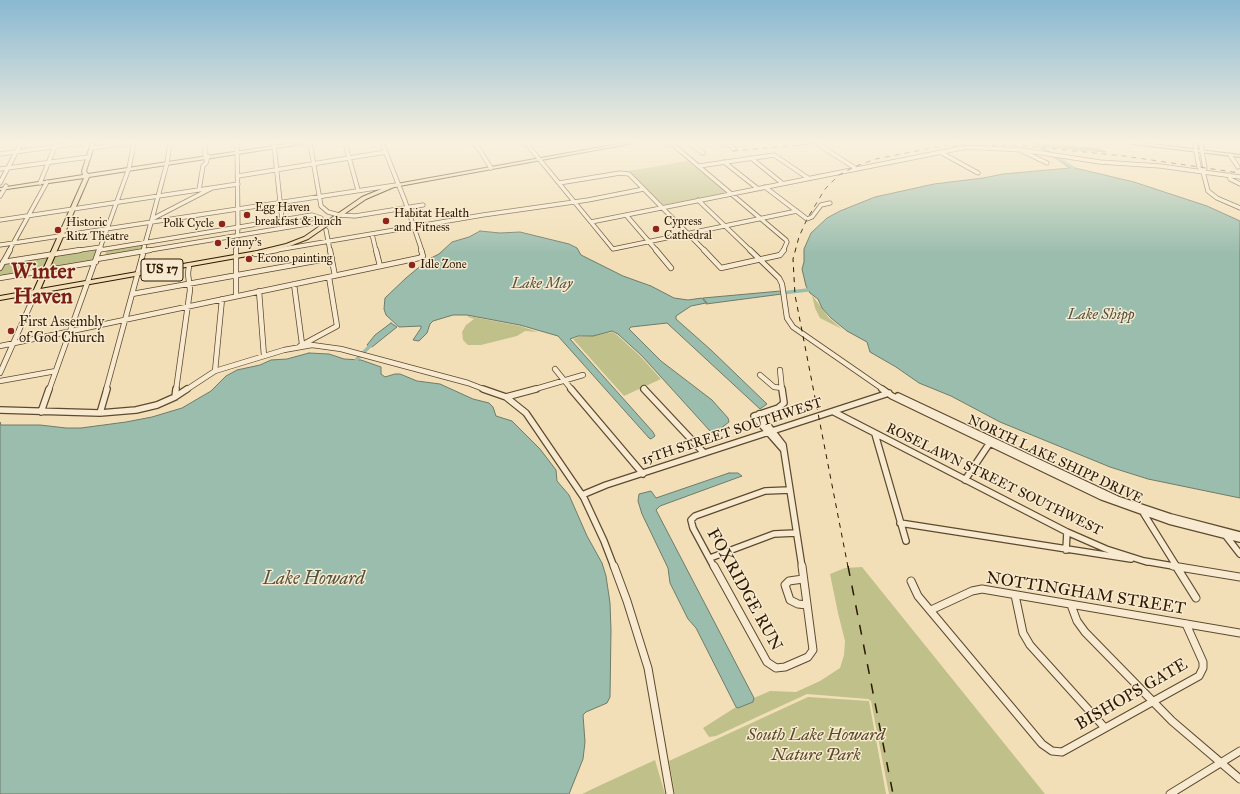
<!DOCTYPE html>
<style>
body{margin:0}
canvas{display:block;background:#f2dfb7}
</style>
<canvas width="1240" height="794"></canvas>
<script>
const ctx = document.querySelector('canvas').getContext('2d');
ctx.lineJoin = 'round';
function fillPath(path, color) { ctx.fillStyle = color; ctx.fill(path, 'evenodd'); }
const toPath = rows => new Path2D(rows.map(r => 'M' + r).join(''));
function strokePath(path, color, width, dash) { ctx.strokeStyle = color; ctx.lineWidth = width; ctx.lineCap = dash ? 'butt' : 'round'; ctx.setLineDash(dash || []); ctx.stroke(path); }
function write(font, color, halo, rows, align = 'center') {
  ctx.font = font + ' "IM FELL Great Primer",serif'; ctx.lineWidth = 3; ctx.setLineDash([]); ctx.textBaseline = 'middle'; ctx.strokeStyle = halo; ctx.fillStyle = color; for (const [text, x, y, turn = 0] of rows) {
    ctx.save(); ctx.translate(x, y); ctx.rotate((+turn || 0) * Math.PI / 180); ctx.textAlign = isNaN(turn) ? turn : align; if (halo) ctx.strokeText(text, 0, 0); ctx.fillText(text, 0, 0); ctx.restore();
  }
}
const green = toPath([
 [688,161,726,193,663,205,629,171],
 [144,244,142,250,105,256,107,249],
 [99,248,93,262,0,277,0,265,8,262,60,255],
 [812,295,829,318,842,329,820,318,815,308],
 [468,316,520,326,538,332,525,331,517,336,481,345,468,345,463,340,462,332,466,325,474,319,468,317],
 [612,332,617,335,640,356,661,379,624,396,573,339,578,337,593,336],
 [862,567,1045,794,889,794,871,701,868,699,807,694,716,736,709,737,703,728,736,707,738,708,753,702,754,698,770,691,796,692,820,681,840,668,844,655,845,641,838,613,830,574,845,568],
 [808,697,869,701,886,794,675,794,669,761],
 [655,760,665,794,582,794,603,784]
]);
const water = toPath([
 [1033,143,1099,149,1106,152,1042,146,1043,148,1054,154,1049,154,1033,143],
 [1051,155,1055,156,1075,168,1134,182,1207,206,1240,221,1240,498,1148,479,1110,467,1000,422,951,396,919,383,896,367,870,352,867,342,847,331,831,318,822,308,818,299,810,293,806,286,802,269,804,262,804,249,811,233,827,218,840,211,875,197,934,184,983,178,1003,174,1070,168,1051,155],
 [480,231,500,233,520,232,569,244,577,248,581,255,623,276,651,286,674,298,688,300,702,298,706,303,691,306,676,316,676,319,711,350,767,404,760,409,667,323,631,327,629,329,661,361,712,400,728,418,729,422,716,432,710,431,642,356,618,334,612,331,593,336,578,336,570,339,653,432,655,436,651,439,649,438,558,336,520,325,467,315,453,315,433,321,430,324,427,333,419,341,413,340,421,328,421,326,399,327,386,315,384,309,385,298,406,278,429,259,439,254,452,242,469,237,480,231],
 [781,291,782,294,706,304,707,303,703,298,781,291],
 [391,323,397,327,372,347,367,345,375,335,391,323],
 [309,353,329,354,344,359,361,360,381,367,381,374,385,377,395,374,400,374,417,381,440,384,473,399,489,403,493,407,496,416,512,421,540,449,556,470,557,481,569,495,587,536,602,563,606,576,610,603,611,630,610,697,607,703,586,712,583,715,585,742,583,759,569,794,0,794,0,422,1,425,40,425,66,428,81,428,126,422,152,417,182,408,211,391,226,376,237,370,260,365,271,360,287,359,309,353],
 [729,473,738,473,742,476,660,506,656,510,754,698,753,702,738,708,736,707,696,628,688,619,670,583,668,568,642,514,638,501,639,494,651,491,656,498,729,473]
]);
const canalFar1 = toPath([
 [1055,156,1073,167]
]);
const canal = toPath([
 [781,293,808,290],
 [356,360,374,342]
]);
const minorFar3 = toPath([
 [205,143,205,158],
 [310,143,321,206,328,212,339,215,355,216,423,205],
 [345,143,358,190],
 [382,143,405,201,422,251],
 [472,143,477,146,491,168],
 [526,143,613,249,797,211],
 [671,143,786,240,787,242,783,251],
 [690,143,703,153],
 [727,143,734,149],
 [816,143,855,168],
 [274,145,282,220],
 [92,148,129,143],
 [1196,151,1199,167,1203,172],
 [940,152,978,173],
 [1024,152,1047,163],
 [1202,152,1205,168,1203,172,1208,191,1217,198,1240,208],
 [0,154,81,143],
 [1230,155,1238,167],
 [751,158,782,183],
 [724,162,757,188],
 [699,166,774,155,808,178],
 [0,169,89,157],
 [1229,175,1230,179,1240,184],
 [238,176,386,152],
 [0,183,21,143],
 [40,183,56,144],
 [559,183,620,173,629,174,705,251],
 [765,187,807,219,812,217,821,205,830,203],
 [199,190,203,166,206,163,208,156],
 [0,196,6,186],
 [698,200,751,251],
 [626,215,657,251],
 [152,219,167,163,170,143],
 [0,220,238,184],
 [591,222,967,147,1022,150,1100,162,1160,166,1240,177],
 [326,230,330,251],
 [372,234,376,251],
 [0,245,396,185],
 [100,250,312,215,321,218,313,223,144,251],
 [9,251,47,182],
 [73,251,101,247],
 [99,251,129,168,134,143],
 [143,251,152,219,212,188],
 [236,251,238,227,237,143],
 [271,251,483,215,588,200,644,189]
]);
const minorFar2 = toPath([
 [236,250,236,296],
 [330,250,335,276],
 [376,250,380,266],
 [656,250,671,268],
 [704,250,721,268,780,255,784,250],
 [750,250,779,278,782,284,787,318,793,327,884,390],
 [255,254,277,250],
 [97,259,150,250],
 [3,262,80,250],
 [0,268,10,250],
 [0,278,96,262],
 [294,284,302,344],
 [259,291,264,356],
 [132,294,332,258],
 [0,346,419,258,423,256,421,250],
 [300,346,337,326,329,277],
 [555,369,572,390],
 [780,370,782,390],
 [215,371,222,299],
 [0,373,36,292],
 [760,375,774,387,782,388],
 [0,381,56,371],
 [644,388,645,390],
 [49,390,99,250],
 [106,390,144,250],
 [176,390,190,290,188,274,189,265],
 [186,390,215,371,284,350,312,345,341,349,468,383,486,390],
 [532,390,583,375]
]);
const minorFar1 = toPath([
 [483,389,506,397,526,413,584,498,604,541,614,567],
 [571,389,643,474],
 [644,389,704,453],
 [782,389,784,403,778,408,754,416,783,449],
 [882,389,892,396,1102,497,1169,521,1240,539],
 [898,396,1117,499,1171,517,1240,535],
 [175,397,176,389],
 [506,397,536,389],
 [0,410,100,413,136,410,157,405,175,397,187,389],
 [41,412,49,389],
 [834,412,1067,532,1106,549,1147,562],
 [100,413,107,389],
 [759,414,783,445,802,567],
 [875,434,906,541],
 [965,480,991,441],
 [582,495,606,485,889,393],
 [1144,514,1177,567],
 [900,523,1131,559],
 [1226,536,1240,554],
 [1066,550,1067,532],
 [710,558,774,534,796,533],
 [1144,561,1179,567],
 [714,567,693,528,691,520,695,516,765,491,790,490]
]);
const minor = toPath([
 [614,566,627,601,648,668,670,794],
 [714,566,767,662,776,668,785,667,808,657,813,650,802,566],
 [1173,566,1240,577],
 [1176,566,1196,598],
 [803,579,789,581,785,585,790,600,798,604,807,605],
 [911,581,918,596,1042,744,1052,751,1062,752,1199,676,1203,668,1203,662,1186,624],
 [1015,595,1023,633,1030,645,1105,728],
 [1071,605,1077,621,1085,632,1172,721,1240,779],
 [931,610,972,591,982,589,1240,633],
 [1170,794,1240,751]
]);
const major = toPath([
 [91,143,95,143,86,171,88,174,294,143,304,143,302,144,89,177,39,292,38,293,34,293,33,292,84,178,0,190,0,188,83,175,82,171,91,143],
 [1193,143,1197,143,1198,152,1194,151,1193,143],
 [1199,143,1203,143,1204,153,1200,152,1199,143]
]);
const highway = toPath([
 [624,143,634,143,394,187,366,199,308,239,290,246,259,254,0,300,0,296,257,251,286,244,304,237,362,197,391,185,624,143],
 [1131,143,1144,143,1240,155,1240,157,1133,144,1131,143]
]);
const railFar1 = toPath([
 [952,146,1011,145,1046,148,1124,156,1240,173],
 [733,151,822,143],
 [848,567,795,295,793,259,799,237,807,219,825,189,839,175,856,166,876,159,957,143]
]);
const rail = toPath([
 [848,566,893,794]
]);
const markers = [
 [247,215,4,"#8f2418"],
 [386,221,4,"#8f2418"],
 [222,224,4,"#8f2418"],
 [656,229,4,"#8f2418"],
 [58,230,4,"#8f2418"],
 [218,243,4,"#8f2418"],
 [249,259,4,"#8f2418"],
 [412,265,4,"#8f2418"],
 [11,331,4,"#8f2418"]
];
const farPoinames = [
 ["Egg Haven",255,208],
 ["breakfast & lunch",255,222],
 ["Habitat Health",394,214],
 ["and Fitness",394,228],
 ["Cypress",664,222],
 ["Cathedral",664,236],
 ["Historic",66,223],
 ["Ritz Theatre",66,237],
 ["Polk Cycle",214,224,"right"],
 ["Jenny's",226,243],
 ["Econo painting",257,259],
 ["Idle Zone",420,265]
];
const shields = [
 [162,270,42]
];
const shieldNames = [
 ["US 17",162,270]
];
const poiNames = [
 ["First Assembly",19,323],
 ["of God Church",19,339]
];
const streetNames = [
 ["15TH STREET SOUTHWEST",732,432,-18],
 ["NORTH LAKE SHIPP DRIVE",1055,460,25],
 ["ROSELAWN STREET SOUTHWEST",994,480,26]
];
const waterNames = [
 ["Lake May",542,284],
 ["Lake Shipp",1101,315]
];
const nearStreetnames = [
 ["FOXRIDGE RUN",744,590,61],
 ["NOTTINGHAM STREET",1086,594,9],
 ["BISHOPS GATE",1132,695,-30]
];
const nearParknames = [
 ["South Lake Howard",816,736],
 ["Nature Park",816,756]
];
const nearWaternames = [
 ["Lake Howard",314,580]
];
const townNames = [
 ["Winter",43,273],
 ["Haven",43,298]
];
fillPath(green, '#c0c08a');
fillPath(water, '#9bbdae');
strokePath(water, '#6f7b68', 1);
strokePath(canalFar1, '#9bbdae', 2.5);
strokePath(canal, '#9bbdae', 3.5);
strokePath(minorFar3, '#5e4a2e', 5);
strokePath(minorFar2, '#5e4a2e', 6);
strokePath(minorFar1, '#5e4a2e', 8);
strokePath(minor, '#5e4a2e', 9);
strokePath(major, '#2d1900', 2);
strokePath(highway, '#2d1900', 2);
strokePath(minorFar3, '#f7ead0', 3.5);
strokePath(minorFar2, '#f7ead0', 4.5);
strokePath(minorFar1, '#f7ead0', 5.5);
strokePath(minor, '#f7ead0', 7);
fillPath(major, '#f2dfb7');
fillPath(highway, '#f2dfb7');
strokePath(railFar1, '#2d1900', 1, [5, 5]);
strokePath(rail, '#2d1900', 1.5, [10, 10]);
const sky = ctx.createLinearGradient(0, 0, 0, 254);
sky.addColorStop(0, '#89b8d1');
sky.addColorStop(0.56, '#f9f1df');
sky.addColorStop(1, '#f9f1df00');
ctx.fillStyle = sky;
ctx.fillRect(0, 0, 1240, 254);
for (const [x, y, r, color] of markers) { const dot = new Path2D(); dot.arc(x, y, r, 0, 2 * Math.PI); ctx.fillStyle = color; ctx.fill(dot); strokePath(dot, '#f7ead0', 1.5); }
write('12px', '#2d1900', '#f7ead0', farPoinames, 'left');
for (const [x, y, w] of shields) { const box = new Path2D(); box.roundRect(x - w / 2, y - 11, w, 22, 3); ctx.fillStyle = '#f7ead0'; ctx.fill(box); strokePath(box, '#2d1900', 1); }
write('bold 13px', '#2d1900', null, shieldNames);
write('14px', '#2d1900', '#f7ead0', poiNames, 'left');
write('14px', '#2d1900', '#f7ead0', streetNames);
write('italic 15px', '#54523d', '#f7ead0', waterNames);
write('17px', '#2d1900', '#f7ead0', nearStreetnames);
write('italic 17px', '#594b29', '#f7ead0', nearParknames);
write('italic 18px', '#54523d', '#f7ead0', nearWaternames);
write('bold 22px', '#7a1f14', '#f7ead0', townNames);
</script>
